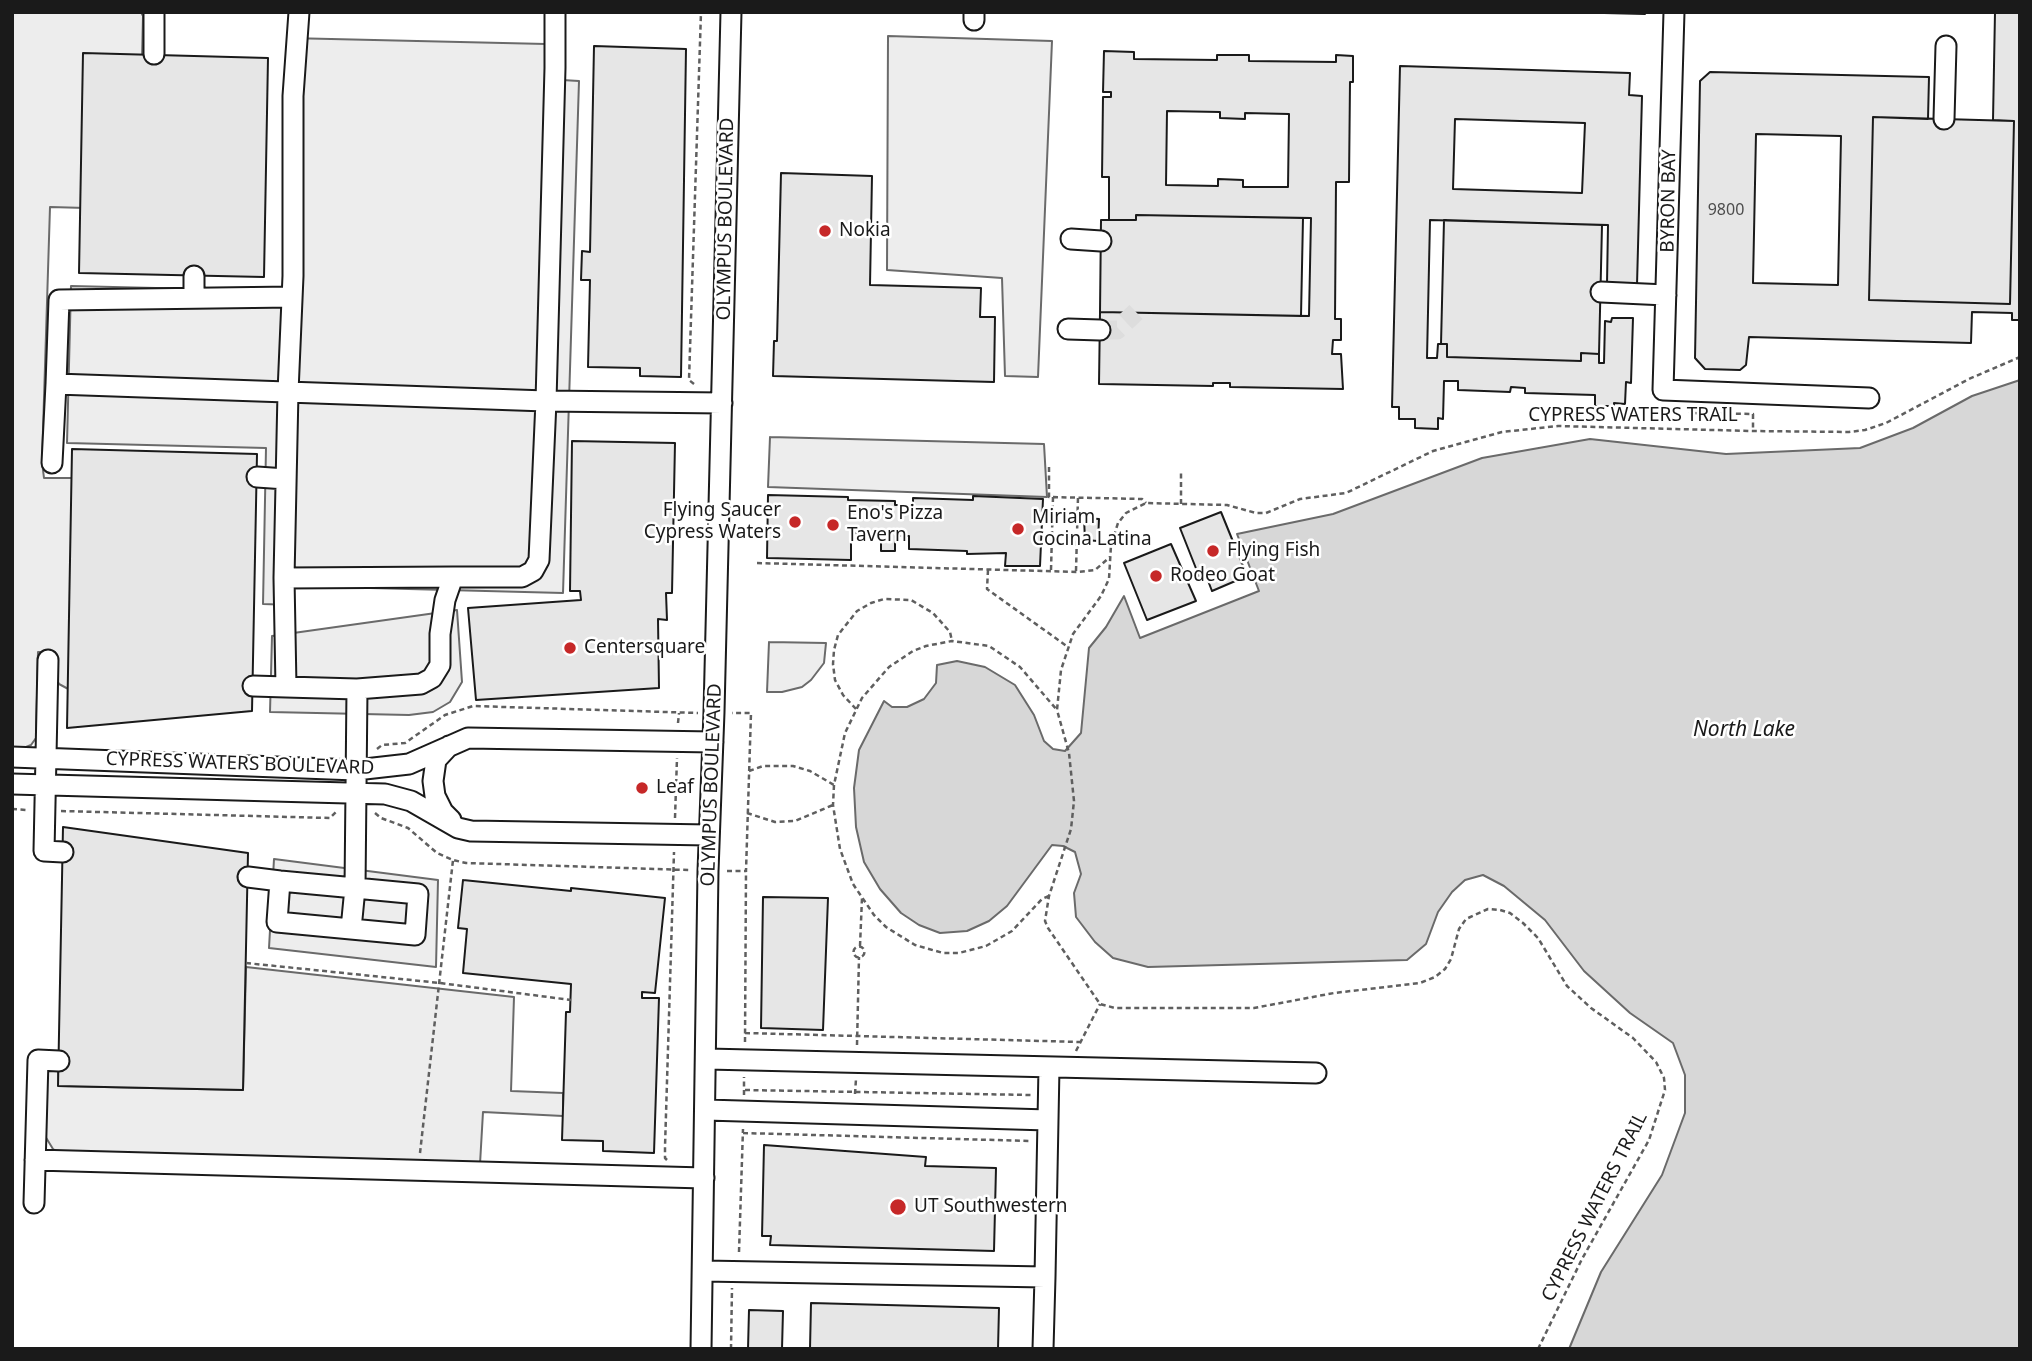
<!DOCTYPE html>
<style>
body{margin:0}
#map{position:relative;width:2032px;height:1361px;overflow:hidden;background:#fff;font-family:"Noto Sans",sans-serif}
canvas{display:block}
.frame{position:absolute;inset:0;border:14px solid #1a1a1a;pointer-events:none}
</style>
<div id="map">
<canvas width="2032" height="1361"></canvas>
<div class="frame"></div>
</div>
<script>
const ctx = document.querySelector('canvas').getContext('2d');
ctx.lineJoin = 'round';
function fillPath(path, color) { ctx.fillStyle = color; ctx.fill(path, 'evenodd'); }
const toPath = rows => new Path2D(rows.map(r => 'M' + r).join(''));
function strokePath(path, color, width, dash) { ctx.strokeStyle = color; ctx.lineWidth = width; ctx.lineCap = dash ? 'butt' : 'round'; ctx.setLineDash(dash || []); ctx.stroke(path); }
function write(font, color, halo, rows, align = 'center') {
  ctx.font = font + ' "Noto Sans",sans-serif'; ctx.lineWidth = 5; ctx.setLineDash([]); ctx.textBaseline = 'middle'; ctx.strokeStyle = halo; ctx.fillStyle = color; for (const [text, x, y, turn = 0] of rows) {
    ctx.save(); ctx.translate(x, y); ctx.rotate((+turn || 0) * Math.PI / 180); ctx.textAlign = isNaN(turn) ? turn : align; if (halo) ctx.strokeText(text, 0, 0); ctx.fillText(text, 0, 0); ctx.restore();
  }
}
const built = toPath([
 [12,12,141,12,143,16,142,59,86,208,50,207,42,462,44,478,79,478,72,691,59,684,55,676,55,652,38,652,36,738,31,745,21,749,12,749,12,12],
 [888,36,1052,41,1038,377,1005,376,1002,278,887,270,888,36],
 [288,38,546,44,562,80,579,81,563,593,293,586,293,605,263,604,266,448,67,443,71,286,283,291,288,38],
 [770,437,1044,444,1047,497,768,487,770,437],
 [457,610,462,682,450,702,433,712,409,715,270,712,272,636,457,610],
 [769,642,826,643,824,663,811,680,802,687,782,692,767,692,769,642],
 [274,859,438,880,436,967,269,948,274,859],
 [246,967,514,997,511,1091,563,1093,563,1116,483,1112,480,1164,63,1155,53,1149,45,1136,45,1073,50,1069,58,1070,59,1086,243,1090,246,967]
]);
const water = toPath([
 [2020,380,2020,1349,1569,1349,1601,1272,1662,1175,1685,1113,1685,1075,1673,1043,1630,1013,1584,971,1545,920,1504,886,1483,875,1465,880,1452,892,1438,912,1426,944,1407,960,1148,967,1113,958,1095,942,1076,917,1074,893,1081,874,1075,852,1063,846,1052,845,1007,906,989,921,967,931,940,933,919,925,901,913,880,889,864,862,856,827,854,788,859,750,884,701,892,707,907,707,924,699,936,683,937,665,957,661,985,667,1015,685,1034,715,1044,741,1053,749,1065,751,1081,733,1089,648,1106,627,1124,596,1140,638,1259,591,1237,534,1333,514,1482,458,1590,439,1726,454,1860,448,1913,428,1972,396,2020,380]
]);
const building = toPath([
 [1563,12,1645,12,1645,14,1563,12],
 [1995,12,2020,12,2020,320,2012,320,2012,313,1972,312,1971,343,1749,337,1746,365,1740,370,1705,369,1695,358,1700,81,1710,72,1929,77,1928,119,1873,117,1869,300,2010,304,2014,121,1993,120,1995,12],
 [1756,134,1841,136,1838,285,1753,283,1756,134],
 [594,46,686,49,681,377,640,376,640,368,588,367,590,280,581,280,582,251,590,252,594,46],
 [1104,51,1134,52,1134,59,1217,60,1217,55,1249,55,1249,61,1336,62,1336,55,1353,56,1353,82,1350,82,1349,182,1336,182,1335,319,1341,319,1341,340,1333,340,1332,354,1341,354,1343,389,1230,387,1230,383,1213,383,1213,386,1099,384,1100,312,1309,316,1311,218,1136,215,1136,220,1109,220,1109,177,1102,177,1103,97,1111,97,1111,92,1103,92,1104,51],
 [1167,111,1220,112,1220,118,1245,119,1245,113,1289,114,1288,187,1243,187,1243,180,1218,179,1218,186,1166,185,1167,111],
 [83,53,268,58,264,277,79,273,83,53],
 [1400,66,1630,73,1629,95,1642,96,1637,285,1607,284,1608,225,1430,220,1427,358,1437,358,1438,344,1447,344,1447,357,1581,361,1581,353,1599,354,1599,363,1604,363,1605,321,1611,322,1612,318,1633,318,1631,383,1626,382,1625,404,1614,403,1614,406,1595,406,1595,395,1525,393,1525,388,1511,387,1510,392,1458,390,1458,381,1444,381,1443,419,1438,418,1438,429,1415,428,1415,419,1399,419,1399,407,1392,407,1400,66],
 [1455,119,1585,123,1582,193,1453,189,1455,119],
 [1873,117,2014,121,2010,304,1869,300,1873,117],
 [781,173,872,176,870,285,981,288,980,317,995,317,994,382,773,376,774,341,777,341,781,173],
 [1136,215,1303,218,1301,316,1100,312,1101,220,1136,220,1136,215],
 [1444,220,1602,225,1599,354,1581,353,1581,361,1447,357,1447,344,1441,344,1444,220],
 [572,441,675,443,672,593,666,593,667,620,658,619,659,688,476,700,468,608,581,600,580,591,570,591,572,441],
 [72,449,257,454,252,711,67,728,72,449],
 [768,495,848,497,848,500,895,501,895,505,913,505,913,498,973,500,973,496,1043,499,1040,566,1005,566,1006,553,967,554,967,551,909,549,909,536,895,536,895,551,881,551,881,534,851,533,851,560,767,558,768,495],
 [1221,512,1247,576,1212,591,1205,573,1199,576,1180,528,1221,512],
 [1084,518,1099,519,1098,541,1085,540,1084,518],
 [1171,544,1196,601,1147,620,1124,563,1171,544],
 [63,827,248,853,243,1090,58,1086,63,827],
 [463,880,571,891,571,888,665,898,655,993,642,992,642,998,659,998,654,1153,603,1151,603,1141,562,1140,566,1012,570,1012,571,984,463,973,467,929,458,928,463,880],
 [763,897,828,898,823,1030,761,1028,763,897],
 [764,1145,926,1157,925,1166,996,1168,994,1251,770,1245,771,1236,762,1236,764,1145],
 [811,1303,999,1308,998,1349,810,1349,811,1303],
 [749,1310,783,1311,782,1349,748,1349,749,1310]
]);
const minorTunnel = toPath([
 [1100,330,1117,330,1136,312]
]);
const path = toPath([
 [694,384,689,380,701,12],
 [1691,408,1690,413,1753,414,1753,431],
 [1049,467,1049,497,1142,499,1146,503],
 [1181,504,1181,470],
 [757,563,1078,572,1095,570,1110,557],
 [988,570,987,589,1068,647],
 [1051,570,1053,497],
 [1076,571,1078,497],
 [856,709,843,695,835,680,833,664,834,650,838,635,857,611,871,603,884,599,911,600,933,613,950,632,952,641],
 [678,723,679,713],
 [377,749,382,745,405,743,445,715,473,706,698,713],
 [749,771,763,766,793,766,810,771,834,785],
 [12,809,26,810],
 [61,811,330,818,338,810],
 [375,813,381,818,408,828,437,853,453,860,466,863,689,870],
 [747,813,775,822,795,821,833,805],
 [675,818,677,758],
 [727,871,746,871,751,713,732,713],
 [1049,896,1042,899,1012,931,986,946,959,953,943,953,915,945,886,927,874,915,853,884,840,849,833,805,834,785,845,733,862,698,889,667,913,651,926,646,952,641,989,646,1020,667,1057,710],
 [860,946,862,898],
 '853.5 952a5.5 5.5 0 1 1 11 0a5.5 5.5 0 1 1-11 0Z',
 [246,963,440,983,571,1000],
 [745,1033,1080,1042],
 [745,1042,746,871],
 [857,1045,859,957],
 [1076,1051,1100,1004],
 [745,1090,1032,1095],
 [855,1094,856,1079],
 [744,1095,744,1077],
 [743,1133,1030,1141],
 [420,1153,453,860],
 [667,1160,665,1158,665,1147,674,852],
 [739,1252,743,1129],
 [731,1349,732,1288],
 [1538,1349,1582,1259,1649,1140,1665,1090,1664,1078,1656,1062,1633,1038,1591,1008,1567,986,1538,938,1523,923,1510,913,1500,910,1488,909,1466,919,1459,929,1451,959,1445,969,1435,977,1420,983,1334,993,1254,1008,1115,1008,1100,1004,1048,928,1045,921,1049,896,1071,829,1074,801,1069,753,1057,710,1061,670,1073,634,1101,596,1109,579,1111,545,1118,523,1126,513,1146,503,1227,505,1256,513,1266,513,1300,499,1346,493,1433,451,1502,432,1558,426,1753,431,1849,432,1865,430,1886,423,1969,379,2020,357]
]);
const minor = toPath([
 [154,12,154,54],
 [299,12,293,96,293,276,288,392,284,578,286,687,357,689,421,684,432,678,440,665,440,634,445,600,453,577,522,577,533,571,539,560,546,401,555,68,555,12],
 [1674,12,1663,390,1869,398],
 [974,20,974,12],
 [1944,119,1946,46],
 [1071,239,1101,241],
 [194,276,194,298],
 [1601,292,1666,295],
 [1068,329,1100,330],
 [56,384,59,300,292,297],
 [52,463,56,384,546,401,722,403],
 [257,477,286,479],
 [284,578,453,577],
 [48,660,44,851,63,852],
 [253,686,286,687],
 [449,746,436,760,433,781,435,796,443,812,451,820],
 [12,757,356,770,409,764,468,738,713,742],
 [12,784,385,794,411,801,458,828,471,831,709,835],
 [248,877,280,881,355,888,418,894,415,935,351,929,355,888,357,689],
 [280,881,277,922,351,929],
 [707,1059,1316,1073],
 [706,1110,1048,1120,1045,1277],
 [1048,1120,1049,1067],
 [35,1160,704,1178],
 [34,1203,38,1060,59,1061],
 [704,1271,1045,1277,1043,1349],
 [701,1349,708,871,714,712,731,12]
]);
const markers = [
 [825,231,7,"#c62828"],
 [795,522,7,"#c62828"],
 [833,525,7,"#c62828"],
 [1018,529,7,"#c62828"],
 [1213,551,7,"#c62828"],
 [1156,576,7,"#c62828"],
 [570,648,7,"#c62828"],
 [642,788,7,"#c62828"],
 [898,1207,9,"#c62828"]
];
const numberNames = [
 ["9800",1726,210]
];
const streetNames = [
 ["BYRON BAY",1669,201,-89],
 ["OLYMPUS BOULEVARD",726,219,-89],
 ["CYPRESS WATERS TRAIL",1633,416],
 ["CYPRESS WATERS BOULEVARD",240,764,2],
 ["OLYMPUS BOULEVARD",712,785,-88],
 ["CYPRESS WATERS TRAIL",1595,1207,-63]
];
const poiNames = [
 ["Nokia",839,231],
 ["Flying Saucer",781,511,"right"],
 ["Cypress Waters",781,533,"right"],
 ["Eno's Pizza",847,514],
 ["Tavern",847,536],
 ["Miriam",1032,518],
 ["Cocina Latina",1032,540],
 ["Flying Fish",1227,551],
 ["Rodeo Goat",1170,576],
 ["Centersquare",584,648],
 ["Leaf",656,788],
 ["UT Southwestern",914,1207]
];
const waterNames = [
 ["North Lake",1744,730]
];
fillPath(built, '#ededed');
strokePath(built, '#6a6a6a', 2);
fillPath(water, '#d7d7d7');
strokePath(water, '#6a6a6a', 2);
fillPath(building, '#e6e6e6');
strokePath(building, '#1a1a1a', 2);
strokePath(minorTunnel, '#ddd', 19, [19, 10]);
strokePath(minor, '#1a1a1a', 23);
strokePath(path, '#5f5f5f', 2.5, [5, 3.5]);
strokePath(minor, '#fff', 19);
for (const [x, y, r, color] of markers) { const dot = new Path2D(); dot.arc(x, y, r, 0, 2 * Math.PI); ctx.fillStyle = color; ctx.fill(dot); strokePath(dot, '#fff', 2.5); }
write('16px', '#4d4d4d', null, numberNames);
write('19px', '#1a1a1a', '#fff', streetNames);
write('19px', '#1a1a1a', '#fff', poiNames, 'left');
write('italic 21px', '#1a1a1a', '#fff', waterNames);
</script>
